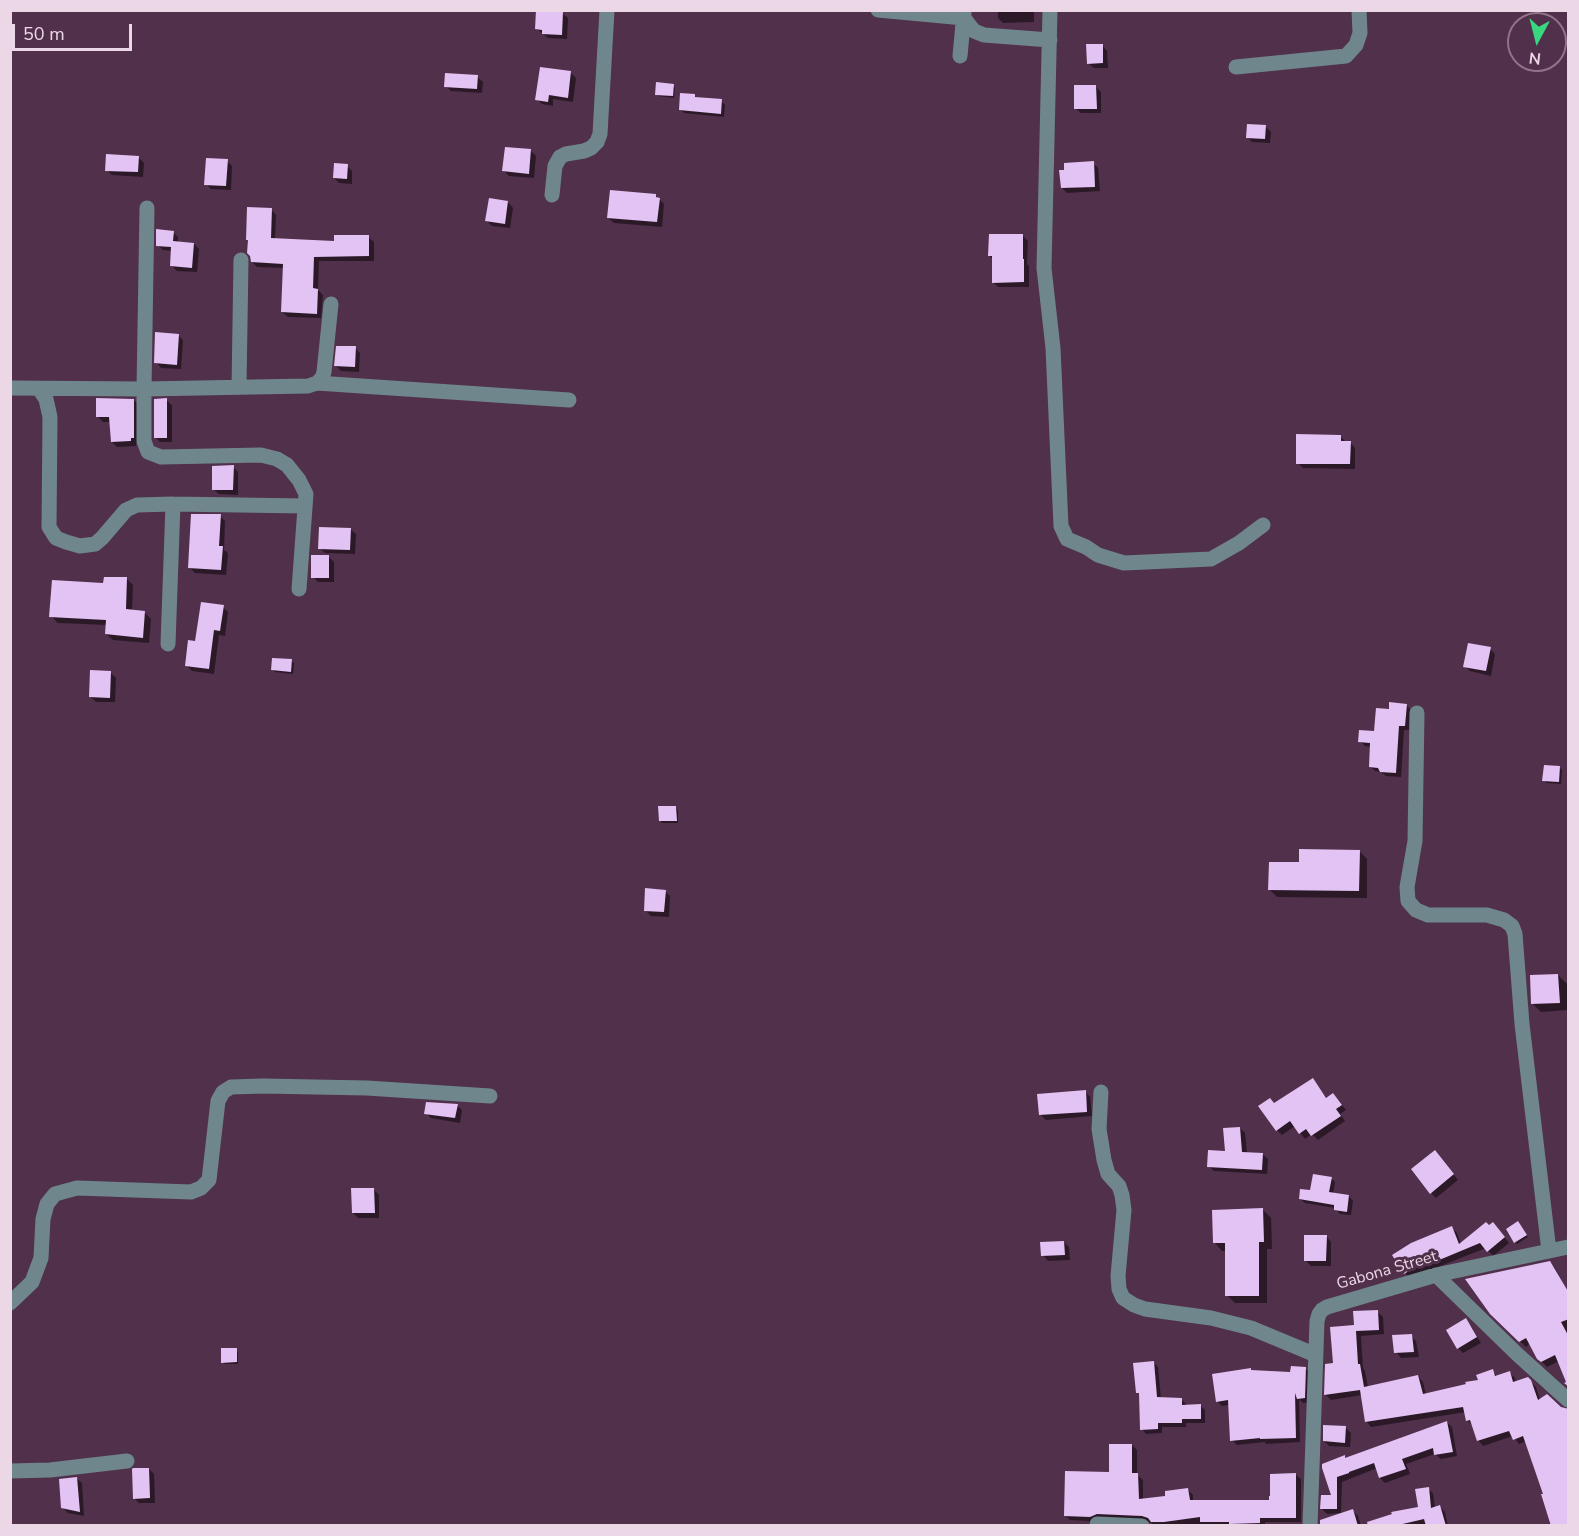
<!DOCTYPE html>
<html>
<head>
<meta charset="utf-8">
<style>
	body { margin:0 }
	#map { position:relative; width:1579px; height:1536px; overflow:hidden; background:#51304b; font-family:"Nunito Sans",sans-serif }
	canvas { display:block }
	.frame { position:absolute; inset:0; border:12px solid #ecd7e7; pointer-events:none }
	.north { position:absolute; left:1507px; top:12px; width:60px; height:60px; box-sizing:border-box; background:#51304b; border:2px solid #8f7389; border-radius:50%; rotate:187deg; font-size:16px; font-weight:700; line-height:24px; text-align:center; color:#ecd7e7 }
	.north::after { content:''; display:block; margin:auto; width:21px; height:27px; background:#37d880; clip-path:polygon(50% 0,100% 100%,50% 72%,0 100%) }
	.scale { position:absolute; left:12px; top:24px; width:120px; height:27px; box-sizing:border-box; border:3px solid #ecd7e7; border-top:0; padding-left:8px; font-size:18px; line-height:21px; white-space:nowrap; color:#ecd7e7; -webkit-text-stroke:4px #51304b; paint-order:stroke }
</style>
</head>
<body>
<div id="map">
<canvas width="1579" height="1536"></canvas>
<div class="frame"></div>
<div class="north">N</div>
<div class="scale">50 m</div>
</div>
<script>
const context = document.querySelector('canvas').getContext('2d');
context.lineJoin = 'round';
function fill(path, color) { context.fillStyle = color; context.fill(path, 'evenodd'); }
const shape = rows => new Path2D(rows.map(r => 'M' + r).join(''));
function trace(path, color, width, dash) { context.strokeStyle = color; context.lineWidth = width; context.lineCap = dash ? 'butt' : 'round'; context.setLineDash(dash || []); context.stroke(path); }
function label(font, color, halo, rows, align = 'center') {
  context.font = font + ' "Nunito Sans",sans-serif'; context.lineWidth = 6; context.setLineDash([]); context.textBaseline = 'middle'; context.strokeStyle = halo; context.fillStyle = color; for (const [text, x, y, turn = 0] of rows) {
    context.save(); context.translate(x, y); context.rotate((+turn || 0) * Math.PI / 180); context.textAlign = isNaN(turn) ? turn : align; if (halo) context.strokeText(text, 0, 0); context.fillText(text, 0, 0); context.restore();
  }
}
const shadow = shape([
	[998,10,1034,10,1034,22,1003,23,998,18],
	[562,13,568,18,567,39,548,38,536,28],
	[1102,45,1107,51,1108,68,1094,68,1088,63],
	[571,73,576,78,573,102,553,99,553,106,542,104,537,99],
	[477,77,483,82,482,93,451,91,446,86],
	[673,86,675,88,674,98,658,96,656,94],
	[1096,87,1101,92,1101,113,1081,113,1075,108],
	[694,95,698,99,721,101,725,105,724,117,684,113,680,109],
	[1266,127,1271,132,1270,143,1252,142,1247,137],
	[531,151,536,156,534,178,509,176,504,171],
	[139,158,144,163,143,177,112,175,107,170],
	[227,161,232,166,231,190,211,189,206,184],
	[1093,163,1098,168,1100,191,1067,193,1062,188],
	[347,166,352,171,352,184,339,183,334,178],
	[656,196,664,204,662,227,614,223,608,218],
	[508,202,513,208,510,228,492,226,487,221],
	[271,209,276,215,275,240,336,243,368,237,374,242,374,261,319,261,318,290,323,295,321,318,288,317,282,312,284,268,257,267,252,262],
	[173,232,178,237,178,243,194,244,199,249,197,272,177,271,172,266,173,251,163,250,158,245],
	[1023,236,1028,241,1027,264,1029,266,1029,287,998,287,993,282,993,259,990,256],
	[178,335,183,340,181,369,161,368,156,362],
	[355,348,360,353,359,372,341,371,336,366],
	[134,400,139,405,139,443,136,443,136,446,117,447,112,442,111,422,103,422,98,417],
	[166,400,172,405,172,442,160,442,155,437],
	[1340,436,1346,442,1350,442,1355,448,1355,469,1303,468,1298,463],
	[233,467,238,472,238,495,219,494,213,489],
	[220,516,225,521,224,550,228,553,226,575,195,573,190,568],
	[350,529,356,534,355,554,325,553,320,548],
	[329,557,334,562,334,582,318,582,313,577],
	[127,579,133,585,132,611,144,612,151,619,149,643,113,640,106,634,107,625,58,623,51,616,105,584],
	[223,607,228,612,225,636,219,635,214,674,192,671,187,666,196,643],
	[1490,649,1495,654,1491,676,1470,671,1465,666],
	[291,661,294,663,293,674,275,672,273,670],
	[110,672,116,678,115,702,96,702,91,697],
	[1406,705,1411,710,1409,730,1404,730,1401,777,1386,776,1381,772,1375,771,1370,766,1371,747,1365,746,1360,741,1375,733,1390,711],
	[1560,768,1562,770,1561,784,1546,783,1544,780],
	[676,807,678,810,678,823,662,823,660,820],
	[1359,851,1367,859,1367,898,1277,897,1269,889,1300,863],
	[665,891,670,896,669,917,651,916,646,911],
	[1558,975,1566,983,1568,983,1568,1010,1541,1012,1533,1004],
	[1313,1080,1327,1099,1333,1095,1338,1100,1346,1110,1340,1114,1345,1121,1318,1140,1312,1134,1305,1139,1295,1126,1282,1135,1277,1130,1275,1105],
	[1085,1091,1090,1097,1092,1116,1046,1120,1041,1115],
	[457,1105,462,1110,460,1123,431,1118,426,1113],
	[1240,1128,1245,1133,1247,1153,1262,1154,1268,1159,1267,1174,1214,1171,1209,1166,1226,1152],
	[1440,1157,1458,1180,1436,1198,1431,1193],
	[1331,1178,1335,1182,1333,1194,1349,1196,1353,1201,1351,1215,1340,1214,1335,1208,1305,1203,1300,1199],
	[374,1190,379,1195,379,1218,358,1218,353,1213],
	[1263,1210,1271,1218,1272,1249,1267,1249,1267,1303,1235,1303,1227,1295,1227,1251,1222,1251,1214,1242],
	[1520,1225,1528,1237,1517,1244,1515,1242],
	[1452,1228,1457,1233,1461,1245,1498,1229,1509,1243,1493,1256,1486,1248,1410,1278,1405,1273],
	[1326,1236,1331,1242,1331,1266,1311,1266,1306,1261],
	[1064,1242,1069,1247,1070,1260,1048,1261,1043,1255],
	[1550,1262,1555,1268,1568,1292,1568,1386,1559,1361,1547,1367,1538,1358,1530,1343,1526,1347,1491,1313],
	[1377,1311,1383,1317,1384,1334,1361,1336,1363,1368,1365,1371,1368,1387,1418,1376,1423,1382,1426,1395,1480,1381,1492,1371,1498,1377,1510,1373,1515,1378,1516,1382,1527,1379,1536,1387,1540,1400,1527,1441,1519,1444,1513,1436,1483,1446,1478,1440,1473,1426,1468,1421,1466,1412,1371,1427,1366,1421,1362,1395,1331,1400,1326,1395,1334,1364,1355,1326],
	[1466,1320,1471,1326,1481,1343,1463,1353,1458,1348],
	[1411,1336,1416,1341,1419,1357,1401,1358,1396,1352],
	[236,1350,238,1352,238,1364,225,1364,223,1362],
	[1154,1363,1158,1367,1161,1399,1181,1399,1186,1404,1186,1406,1200,1405,1205,1410,1205,1423,1186,1423,1186,1427,1162,1427,1162,1433,1146,1434,1142,1429,1141,1395,1138,1392],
	[1305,1368,1310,1373,1309,1402,1303,1403,1299,1399,1300,1442,1266,1444,1265,1442,1237,1445,1232,1440,1229,1405,1222,1406,1217,1401,1250,1369,1253,1372,1292,1373],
	[1447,1422,1452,1427,1457,1456,1441,1459,1435,1454,1406,1464,1410,1474,1385,1483,1380,1478,1377,1468,1342,1482,1341,1513,1327,1514,1322,1509,1334,1496,1323,1465,1344,1457,1346,1459],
	[1346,1428,1351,1433,1350,1447,1329,1446,1324,1441],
	[1132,1445,1137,1450,1137,1475,1143,1480,1143,1500,1167,1497,1188,1490,1193,1495,1193,1501,1270,1502,1296,1475,1301,1479,1301,1522,1265,1522,1265,1526,1157,1526,1148,1521,1103,1519,1093,1526,1089,1526,1089,1521,1070,1520,1065,1515,1111,1473],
	[149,1469,154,1474,155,1503,139,1503,134,1498],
	[76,1478,82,1483,84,1516,68,1513,63,1508],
	[1428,1489,1433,1493,1435,1508,1440,1507,1445,1512,1448,1526,1362,1526,1419,1508],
	[1353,1511,1358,1516,1361,1526,1334,1526]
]);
const building = shape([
	[536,10,563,12,562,35,542,34,542,30,535,29],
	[1086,44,1103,44,1103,63,1087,64],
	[540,67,571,71,568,98,549,95,548,102,535,100],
	[445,73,478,75,477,89,444,87],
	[656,82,674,84,673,96,655,95],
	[1074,85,1096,85,1097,109,1074,109],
	[680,93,695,94,695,97,722,99,721,114,679,110],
	[1247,124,1266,125,1265,139,1246,138],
	[505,147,531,149,529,174,502,171],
	[106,154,139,156,138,172,105,171],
	[206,158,228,159,226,186,204,185],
	[1094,161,1095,187,1061,188,1059,170,1064,170,1064,163],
	[334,163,348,164,347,179,333,178],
	[610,190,656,194,656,197,660,198,657,222,607,218],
	[489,198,508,201,505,224,485,221],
	[247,207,272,208,271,238,334,241,334,235,369,235,369,256,314,257,313,288,318,289,317,314,281,312,283,264,251,262,250,256,247,253,248,240,246,240],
	[156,229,174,231,173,241,194,243,192,268,170,266,171,247,156,246],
	[989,234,1023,234,1023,259,1024,259,1024,282,992,283,992,256,988,256],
	[155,332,179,334,177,365,154,363],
	[336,346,356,346,355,367,334,366],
	[96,398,134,399,134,438,131,438,131,441,111,442,109,417,96,417],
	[167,398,167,438,154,438,154,399],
	[1296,434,1341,435,1341,441,1351,441,1350,464,1296,464],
	[234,465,233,490,212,490,212,466],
	[191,514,221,514,219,546,223,546,221,570,188,568],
	[319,527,351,528,350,550,318,549],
	[311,555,329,555,329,578,311,578],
	[104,577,127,577,126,609,145,611,143,638,105,634,106,620,49,617,52,580,103,583],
	[201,602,224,605,220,631,214,630,209,669,185,666,188,640,195,641],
	[1468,643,1491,647,1486,671,1463,667],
	[272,658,292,659,291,672,271,670],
	[90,670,111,671,110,698,89,697],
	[1389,702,1407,704,1405,726,1399,726,1396,773,1380,772,1378,768,1369,767,1370,743,1358,742,1359,730,1374,731,1376,708,1389,709],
	[1544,765,1560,766,1559,782,1542,781],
	[658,806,676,806,677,821,659,821],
	[1299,849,1360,850,1359,891,1268,890,1269,862,1299,862],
	[645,888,666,890,664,912,644,911],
	[1558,974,1560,1003,1531,1004,1530,975],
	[1313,1078,1326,1098,1333,1093,1342,1105,1336,1109,1341,1116,1311,1136,1306,1129,1299,1134,1290,1121,1276,1131,1258,1106,1270,1098,1274,1103],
	[1086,1090,1087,1112,1039,1115,1037,1094],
	[426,1102,458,1104,455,1118,424,1114],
	[1240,1127,1242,1152,1263,1153,1262,1170,1207,1167,1208,1150,1225,1151,1223,1128],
	[1435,1150,1454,1174,1430,1194,1411,1169],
	[1313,1174,1332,1177,1329,1192,1349,1195,1347,1212,1334,1210,1334,1205,1299,1199,1300,1189,1310,1190],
	[351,1188,374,1188,375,1213,352,1213],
	[1263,1208,1264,1242,1259,1242,1259,1296,1225,1296,1225,1243,1213,1243,1212,1210],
	[1518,1221,1527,1235,1514,1243,1506,1229],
	[1486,1222,1489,1225,1493,1222,1505,1237,1487,1252,1480,1243,1420,1268,1415,1267,1404,1274,1392,1255,1411,1243,1452,1226,1459,1244],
	[1304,1235,1327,1235,1326,1261,1304,1261],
	[1064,1241,1065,1255,1041,1256,1040,1242],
	[1550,1261,1569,1293,1569,1319,1561,1322,1569,1337,1569,1387,1564,1383,1566,1382,1555,1355,1541,1362,1537,1359,1526,1338,1519,1342,1490,1314,1465,1279],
	[1378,1310,1379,1330,1356,1331,1358,1364,1360,1364,1364,1387,1418,1375,1423,1394,1466,1384,1465,1382,1478,1380,1476,1375,1493,1369,1495,1376,1510,1371,1513,1382,1528,1377,1531,1380,1538,1400,1547,1394,1561,1407,1569,1409,1569,1526,1551,1526,1541,1494,1543,1494,1523,1436,1513,1440,1509,1431,1477,1441,1470,1420,1466,1421,1463,1407,1365,1422,1360,1390,1324,1395,1325,1364,1333,1363,1330,1327,1354,1325,1353,1311],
	[1466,1318,1477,1337,1457,1349,1446,1330],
	[1412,1334,1414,1352,1394,1353,1392,1335],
	[221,1348,237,1348,237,1362,221,1363],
	[1154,1361,1157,1397,1182,1398,1182,1405,1201,1404,1201,1419,1182,1419,1182,1423,1158,1423,1158,1429,1140,1430,1139,1393,1136,1393,1133,1363],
	[1291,1366,1306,1367,1305,1398,1297,1399,1295,1393,1296,1438,1260,1439,1260,1438,1230,1441,1228,1400,1216,1402,1212,1374,1251,1368,1251,1370,1290,1372],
	[1447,1421,1453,1452,1434,1455,1433,1448,1402,1459,1406,1469,1379,1478,1374,1463,1349,1472,1349,1473,1337,1477,1337,1509,1320,1509,1321,1495,1331,1495,1322,1468,1322,1464,1345,1455,1345,1458],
	[1323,1425,1346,1426,1345,1443,1323,1441],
	[1109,1444,1132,1444,1132,1473,1138,1473,1139,1499,1165,1496,1165,1491,1188,1488,1190,1500,1269,1500,1269,1496,1270,1496,1270,1474,1296,1473,1296,1518,1260,1518,1260,1523,1229,1524,1229,1522,1200,1522,1200,1517,1164,1522,1151,1522,1148,1518,1142,1516,1097,1514,1090,1517,1064,1516,1065,1471,1109,1472],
	[133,1468,149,1468,150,1498,133,1499,132,1469],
	[77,1477,80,1512,61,1508,59,1479],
	[1429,1487,1431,1508,1440,1505,1446,1526,1426,1526,1424,1519,1394,1526,1368,1526,1367,1522,1392,1514,1391,1512,1418,1507,1415,1489],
	[1353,1509,1358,1526,1320,1526,1320,1520]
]);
const minor = shape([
	[878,10,964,18,974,31,984,35,1050,40],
	[1050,10,1044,268,1053,348,1061,526,1067,539,1086,547,1098,555,1124,563,1211,559,1239,543,1263,525],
	[960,56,964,13],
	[1236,67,1346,56,1356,45,1360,33,1359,10],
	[552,195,555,166,560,157,566,154,584,151,591,148,597,142,600,134,607,10],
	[147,208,144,389,144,441,148,452,161,457,261,455,277,459,287,465,299,480,306,494,299,589],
	[317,383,569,400],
	[239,387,241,260],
	[10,388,144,389,308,386,317,383,322,378,324,372,331,304],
	[39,389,46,399,50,417,49,527,56,538,66,542,80,546,95,544,102,538,126,510,137,505,173,504,305,506],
	[168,644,173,504],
	[1417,713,1415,841,1407,887,1408,901,1416,910,1428,915,1487,915,1504,920,1512,926,1515,934,1522,1024,1549,1251],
	[1101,1092,1099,1129,1104,1160,1108,1174,1119,1186,1122,1195,1124,1210,1118,1276,1119,1289,1123,1298,1134,1305,1145,1309,1211,1318,1251,1328,1316,1355],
	[1436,1275,1517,1354,1568,1400],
	[10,1303,32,1282,41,1258,43,1219,47,1204,55,1194,77,1188,191,1192,201,1188,209,1180,218,1101,223,1092,231,1087,263,1086,367,1088,490,1096],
	[10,1471,50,1470,127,1461],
	[1097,1524,1142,1526],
	[1310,1526,1317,1321,1319,1314,1322,1310,1327,1307,1436,1275,1568,1247]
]);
const streetNames = [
	["Gabona Street",1387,1271,-16]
];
fill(shadow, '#0007');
fill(building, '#e3c2f4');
trace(minor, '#6f878c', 15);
label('16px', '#ecd7e7', '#51304b', streetNames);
</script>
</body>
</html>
